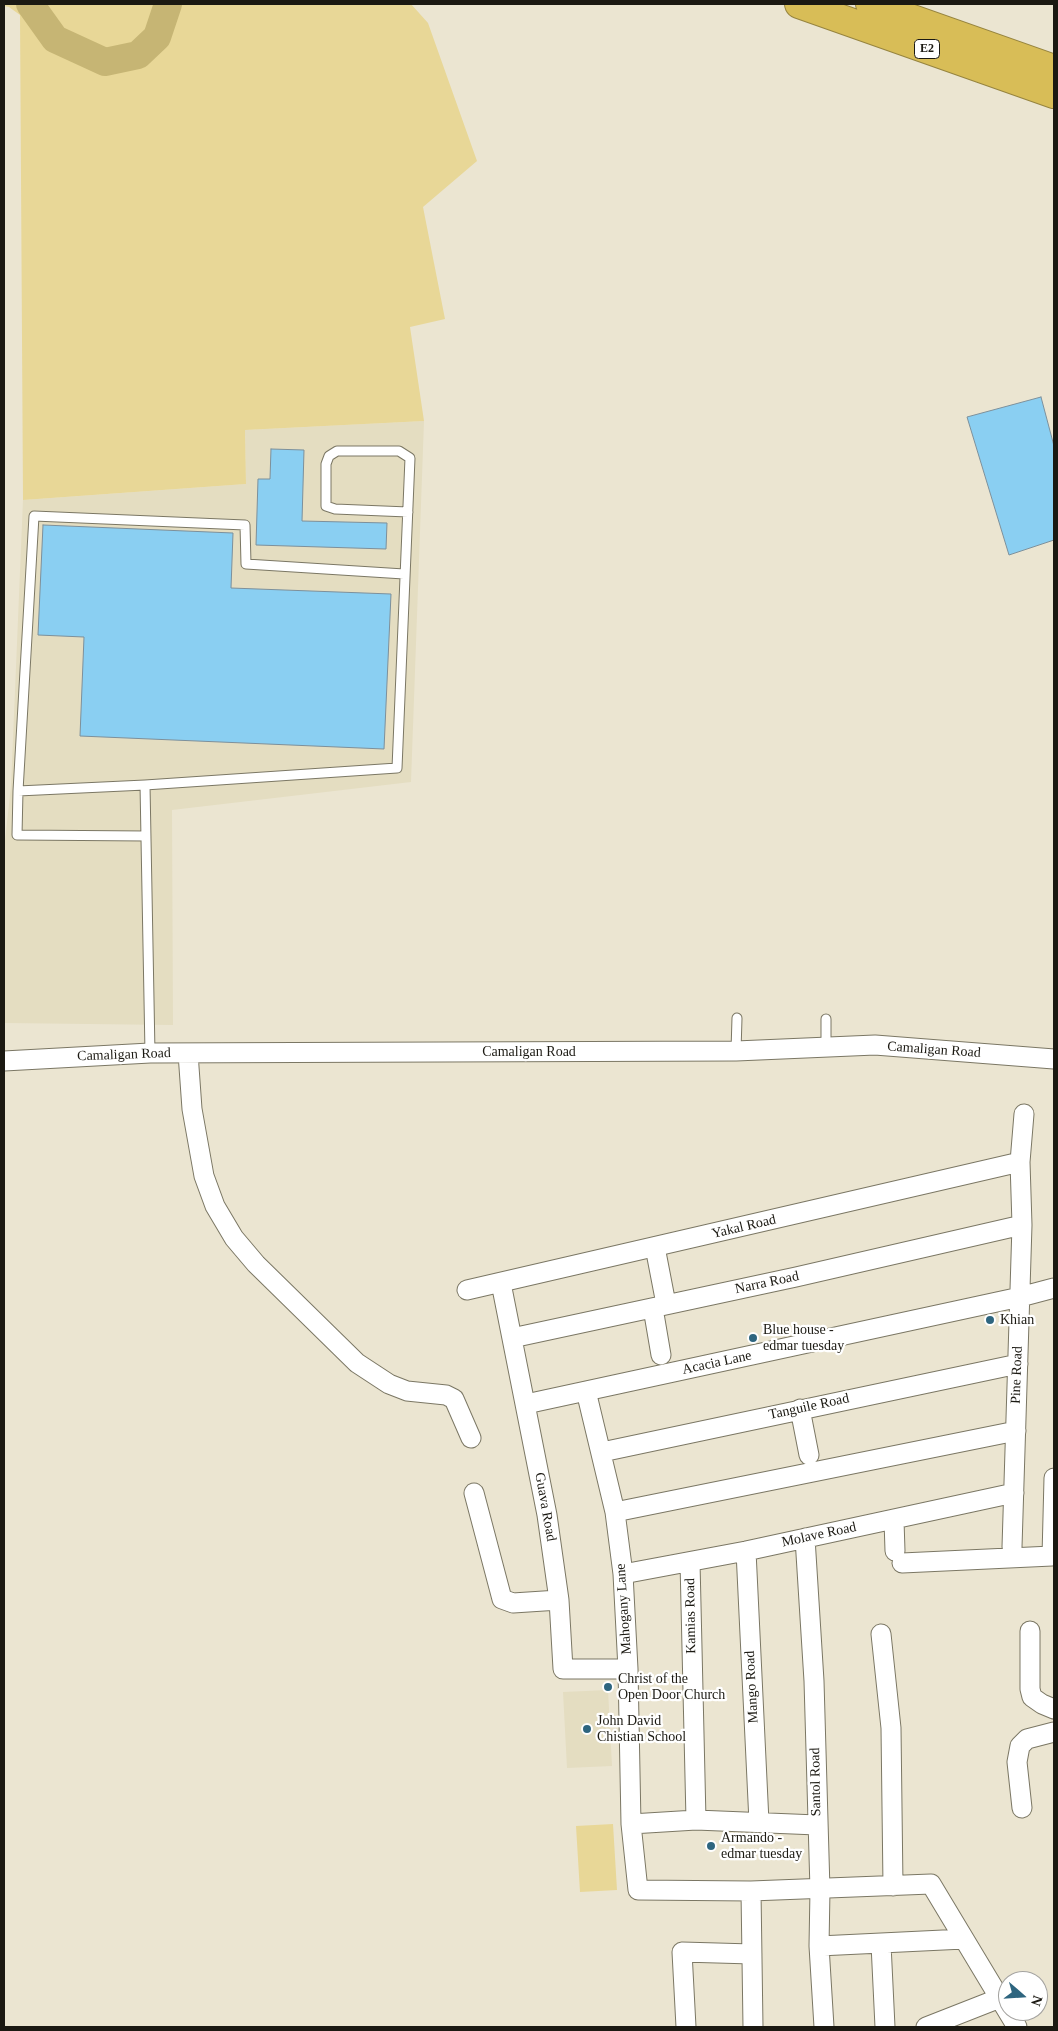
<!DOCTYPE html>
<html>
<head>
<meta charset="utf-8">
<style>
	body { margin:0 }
	#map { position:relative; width:1058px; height:2031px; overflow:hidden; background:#ebe5d1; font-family:"Times New Roman",serif }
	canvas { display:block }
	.frame { position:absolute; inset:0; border:5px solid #1b1912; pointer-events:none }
	.north { position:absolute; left:998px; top:1971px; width:50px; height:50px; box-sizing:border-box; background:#fff; border:1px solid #a4a3a0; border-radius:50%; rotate:109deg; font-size:14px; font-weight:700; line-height:20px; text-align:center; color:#1b1912 }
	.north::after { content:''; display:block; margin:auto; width:18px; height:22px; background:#2e657f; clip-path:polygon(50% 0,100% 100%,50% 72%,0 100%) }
</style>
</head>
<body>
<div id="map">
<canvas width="1058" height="2031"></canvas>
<div class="frame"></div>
<div class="north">N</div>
</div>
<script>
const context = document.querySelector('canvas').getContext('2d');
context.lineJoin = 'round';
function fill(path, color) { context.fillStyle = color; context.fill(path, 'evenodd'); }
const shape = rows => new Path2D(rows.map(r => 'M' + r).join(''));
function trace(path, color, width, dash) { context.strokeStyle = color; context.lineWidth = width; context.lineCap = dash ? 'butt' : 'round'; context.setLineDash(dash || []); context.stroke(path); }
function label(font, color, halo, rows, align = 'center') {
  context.font = font + ' "Times New Roman",serif'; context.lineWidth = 4.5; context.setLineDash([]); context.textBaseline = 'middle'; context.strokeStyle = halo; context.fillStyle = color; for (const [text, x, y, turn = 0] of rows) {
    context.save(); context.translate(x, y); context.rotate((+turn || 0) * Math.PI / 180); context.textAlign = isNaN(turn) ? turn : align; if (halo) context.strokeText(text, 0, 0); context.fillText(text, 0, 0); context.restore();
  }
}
const built = shape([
	[424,421,411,782,172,810,173,1025,4,1023,4,849,11,786,23,500,246,484,245,430],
	[608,1690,612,1766,567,1768,563,1692]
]);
const green = shape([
	[4,4,411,4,428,23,477,161,423,207,445,319,410,327,424,421,245,430,246,484,23,500,20,15,9,7,4,6],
	[613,1824,617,1890,580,1892,576,1826]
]);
const river = shape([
	[30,4,55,39,105,62,138,55,157,37,168,4]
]);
const building = shape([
	[1041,397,1054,446,1054,540,1009,555,967,417,1041,397],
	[271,449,304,450,302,521,387,523,386,549,256,545,258,479,270,479,271,449],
	[43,525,233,533,231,588,391,594,384,749,80,736,84,637,38,635,43,525]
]);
const service = shape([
	[145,785,150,1053],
	[18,791,145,785,397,768,410,458,399,451,337,451,329,456,326,464,326,506,335,509,408,512],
	[146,836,17,835,18,791,34,516,245,525,246,564,404,574],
	[826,1019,826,1047],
	[736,1051,737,1018]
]);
const minor = shape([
	[188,1053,192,1109,204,1176,215,1206,234,1238,256,1264,357,1363,389,1384,407,1391,446,1395,454,1399,471,1438],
	[4,1061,150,1053,736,1051,875,1045,1054,1059],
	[655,1247,666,1304],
	[501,1283,547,1515,559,1600,563,1669,628,1669],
	[467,1290,1020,1162],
	[653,1308,661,1355],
	[512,1338,796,1277,1022,1225],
	[586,1391,615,1512,623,1574,628,1669,631,1824,638,1890,751,1891,931,1884,1017,2027],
	[526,1404,1020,1297,1054,1288],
	[800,1409,809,1455],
	[602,1452,1018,1364],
	[474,1493,502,1599,513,1603,559,1600],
	[615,1512,1016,1431],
	[894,1520,895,1551],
	[805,1538,814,1681,820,1890,819,1946,824,2027],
	[1012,1547,1022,1225,1020,1162,1024,1114],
	[746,1551,759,1822],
	[690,1562,696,1820],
	[902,1563,1052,1556,1054,1478],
	[623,1574,746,1551,1014,1493],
	[1030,1631,1030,1689,1032,1697,1042,1704,1054,1709],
	[881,1634,891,1728,893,1886],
	[1022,1808,1017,1762,1020,1746,1027,1739,1054,1732],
	[631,1824,696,1820,817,1825],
	[751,1891,753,2027],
	[881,1944,885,2027],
	[819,1946,964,1939],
	[686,2027,682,1952,752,1954],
	[926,2027,1000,1998]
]);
const motorway = shape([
	[799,4,1054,94],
	[870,4,1054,69]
]);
const markers = [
	[990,1320,5,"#2e657f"],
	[753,1338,5,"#2e657f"],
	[608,1687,5,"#2e657f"],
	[587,1729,5,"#2e657f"],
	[711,1846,5,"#2e657f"]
];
const shields = [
	[927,49,25]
];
const shieldNames = [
	["E2",927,49]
];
const streetNames = [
	["Camaligan Road",934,1050,4],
	["Camaligan Road",529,1052],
	["Camaligan Road",124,1055,-2],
	["Yakal Road",744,1227,-13],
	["Narra Road",767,1283,-12],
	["Acacia Lane",717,1363,-12],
	["Pine Road",1017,1375,-88],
	["Tanguile Road",809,1407,-12],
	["Guava Road",545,1507,80],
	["Molave Road",819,1535,-12],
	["Mahogany Lane",624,1609,-94],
	["Kamias Road",691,1616,-91],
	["Mango Road",752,1687,-93],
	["Santol Road",816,1782,-91]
];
const poiNames = [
	["Khian",1000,1320],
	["Blue house -",763,1330],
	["edmar tuesday",763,1346],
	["Christ of the",618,1679],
	["Open Door Church",618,1695],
	["John David",597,1721],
	["Chistian School",597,1737],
	["Armando -",721,1838],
	["edmar tuesday",721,1854]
];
fill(built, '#e4ddc1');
fill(green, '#e8d797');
trace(river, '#c6b574', 28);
fill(building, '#8acff2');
trace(building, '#7d909b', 1);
trace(service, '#7b7764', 11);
trace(minor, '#7b7764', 21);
trace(motorway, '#96843f', 30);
trace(service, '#fff', 9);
trace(minor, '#fff', 19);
trace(motorway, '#d8bd57', 28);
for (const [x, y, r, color] of markers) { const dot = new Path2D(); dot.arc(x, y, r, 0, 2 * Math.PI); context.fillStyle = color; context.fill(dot); trace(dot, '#fff', 2); }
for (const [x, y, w] of shields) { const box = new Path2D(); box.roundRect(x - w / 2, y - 9.5, w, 19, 4); context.fillStyle = '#fff'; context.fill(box); trace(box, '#1b1912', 1); }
label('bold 12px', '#1b1912', null, shieldNames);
label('14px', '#1b1912', '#fff', streetNames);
label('14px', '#1b1912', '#fff', poiNames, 'left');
</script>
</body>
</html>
